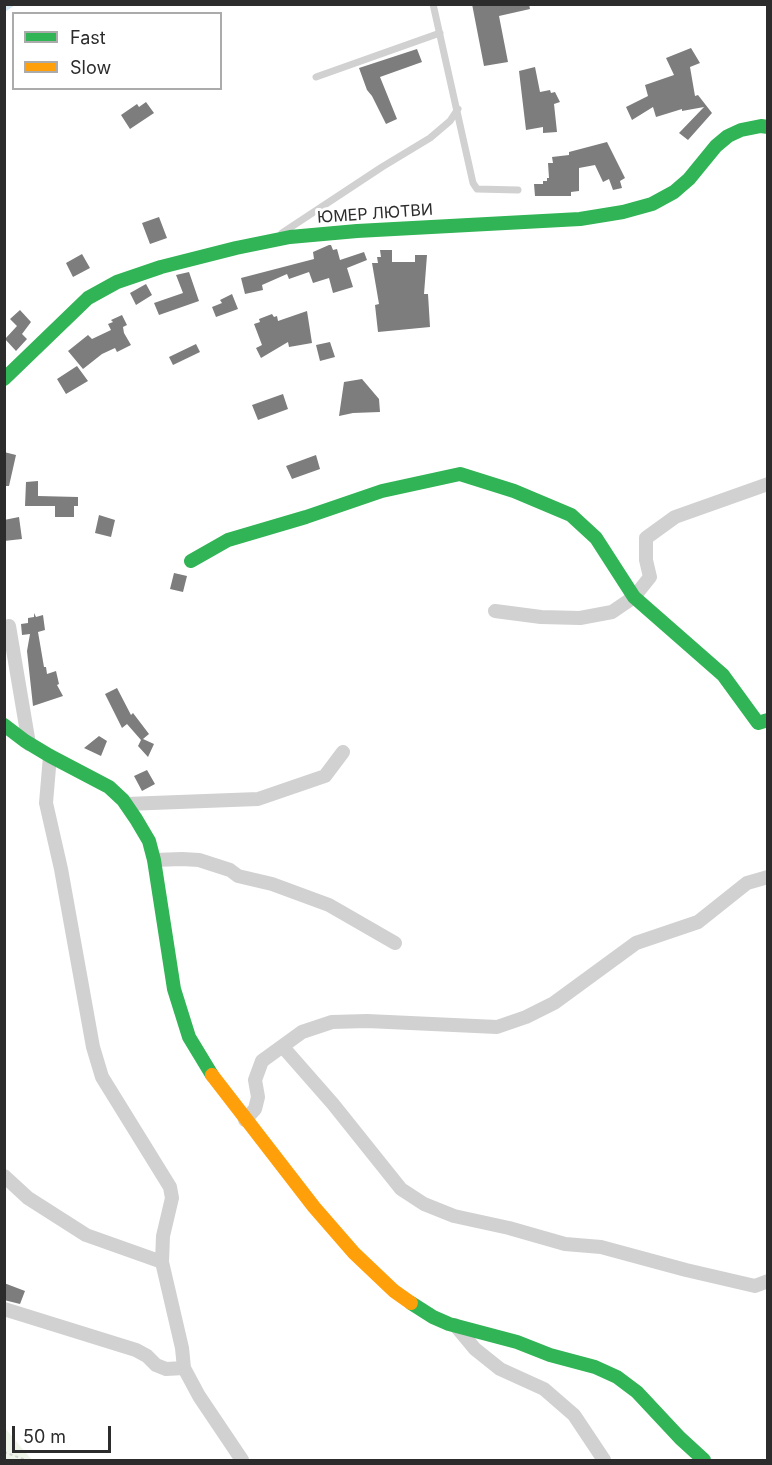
<!DOCTYPE html>
<html>
<head>
<meta charset="utf-8">
<style>
	body { margin:0 }
	#map { position:relative; width:772px; height:1465px; overflow:hidden; background:#fff; font-family:Inter,sans-serif }
	canvas { display:block }
	.frame { position:absolute; inset:0; border:6px solid #2c2c2c; pointer-events:none }
	.legend { position:absolute; left:12px; top:12px; width:210px; height:78px; box-sizing:border-box; background:#fff; border:2px solid #ababab; margin:0; padding:8px 10px; list-style:none; font-size:18px; color:#2c2c2c }
	.legend li { display:flex; align-items:center; gap:12px; height:30px }
	.legend b { width:30px; border:2px solid #ababab }
	.scale { position:absolute; left:12px; top:1426px; width:99px; height:27px; box-sizing:border-box; border:3px solid #2c2c2c; border-top:0; padding-left:8px; font-size:18px; line-height:21px; white-space:nowrap; color:#2c2c2c; -webkit-text-stroke:4px #fff; paint-order:stroke }
</style>
</head>
<body>
<div id="map">
<canvas width="772" height="1465"></canvas>
<div class="frame"></div>
<ul class="legend">
<li><b style="height:8px;background:#30b455"></b>Fast</li>
<li><b style="height:8px;background:#ff9f0a"></b>Slow</li>
</ul>
<div class="scale">50 m</div>
</div>
<script>
const context = document.querySelector('canvas').getContext('2d');
context.lineJoin = 'round';
function fill(path, color) { context.fillStyle = color; context.fill(path, 'evenodd'); }
const shape = rows => new Path2D(rows.map(r => 'M' + r).join(''));
function trace(path, color, width, dash) { context.strokeStyle = color; context.lineWidth = width; context.lineCap = dash ? 'butt' : 'round'; context.setLineDash(dash || []); context.stroke(path); }
function label(font, color, halo, rows, align = 'center') {
  context.font = font + ' Inter,sans-serif'; context.lineWidth = 6; context.setLineDash([]); context.textBaseline = 'middle'; context.strokeStyle = halo; context.fillStyle = color; for (const [text, x, y, turn = 0] of rows) {
    context.save(); context.translate(x, y); context.rotate((+turn || 0) * Math.PI / 180); context.textAlign = isNaN(turn) ? turn : align; if (halo) context.strokeText(text, 0, 0); context.fillText(text, 0, 0); context.restore();
  }
}
const green = shape([
	[5,1428,32,1460,5,1460]
]);
const stream = shape([
	[4,10,13,4]
]);
const building = shape([
	[472,4,529,4,530,9,499,16,508,62,484,66],
	[691,48,700,63,690,67,695,96,698,95,712,113,688,140,679,133,704,107,682,111,682,109,656,117,653,107,632,120,626,107,648,96,645,85,674,75,666,58],
	[417,49,422,62,380,77,397,119,386,124,372,96,367,90,359,68],
	[535,67,540,92,550,90,551,93,555,92,560,102,554,104,557,132,543,133,543,127,526,130,519,71],
	[146,102,154,113,130,129,121,115,137,104,139,107],
	[607,142,625,178,620,181,622,188,613,190,609,179,603,182,595,165,579,168,579,191,571,192,571,196,535,196,534,184,543,184,543,181,547,181,547,178,549,178,548,163,553,163,552,157,569,155,569,152],
	[159,217,167,238,150,244,142,223],
	[329,245,331,245,333,250,337,249,340,260,364,252,367,260,347,268,353,287,333,293,329,278,313,283,309,272,289,279,287,274,262,285,263,290,245,294,241,278,314,259,313,252],
	[380,250,392,250,392,262,415,262,415,255,427,255,424,294,428,294,430,327,378,332,375,305,379,304,372,263,378,263,377,257,381,257],
	[82,254,90,268,73,277,66,263],
	[189,272,199,301,159,315,154,303,183,293,176,275],
	[146,284,152,295,136,305,130,293],
	[232,294,238,309,216,317,212,307,222,303,220,300],
	[20,310,31,322,22,334,27,339,16,351,5,339,17,326,10,319],
	[307,311,312,343,289,347,288,342,261,358,256,348,262,345,254,324,260,322,259,319,272,314,274,317,277,316,278,321],
	[122,315,127,325,123,327,124,333,131,345,117,352,115,348,102,354,83,369,68,351,88,335,92,339,111,330,108,324,113,322,111,320],
	[330,342,335,357,320,361,316,345],
	[196,344,200,352,173,365,169,357],
	[77,366,88,381,66,394,57,379],
	[362,379,379,399,380,412,353,413,339,416,344,382],
	[283,394,288,409,258,420,252,405],
	[4,452,16,455,9,486,4,486],
	[316,455,320,469,292,479,286,466],
	[38,481,38,496,78,497,78,506,74,506,74,517,55,517,55,506,25,506,26,482],
	[99,515,115,520,111,537,95,533],
	[19,517,22,539,4,541,4,520],
	[174,573,187,576,183,592,170,589],
	[34,613,36,617,43,615,45,630,38,632,44,667,46,667,47,674,56,671,59,684,57,685,63,696,33,706,27,651,30,634,22,635,21,624,28,623,28,618,34,617],
	[117,688,131,715,133,713,149,734,143,739,154,744,148,757,138,746,141,740,127,724,122,728,105,694],
	[99,736,107,741,101,756,84,748],
	[147,770,155,784,142,791,134,776],
	[4,1283,25,1291,20,1304,4,1300]
]);
const path = shape([
	[4,1452,26,1460]
]);
const lane = shape([
	[433,4,473,183,477,189,518,190],
	[316,77,440,33],
	[282,233,382,167,430,138,450,121,458,109]
]);
const street = shape([
	[495,611,541,617,580,618,612,612,634,597,650,577,646,560,646,538,675,517,768,484],
	[9,626,29,744],
	[50,756,46,803,61,869,93,1047,102,1077,170,1187,172,1198,163,1236,162,1262,182,1348,184,1368,199,1396,242,1460],
	[126,804,258,799,325,776,343,752],
	[154,860,182,859,199,860,230,870,238,876,272,884,329,905,395,943],
	[283,1047,333,1104,401,1189,424,1204,454,1216,509,1228,565,1244,601,1247,686,1270,755,1286,768,1281],
	[245,1120,255,1109,258,1097,255,1080,262,1061,302,1032,332,1022,367,1021,497,1027,526,1017,554,1003,636,943,698,922,747,883,768,877],
	[4,1176,28,1198,86,1235,162,1262],
	[4,1309,136,1350,147,1356,156,1365,166,1369,184,1368],
	[455,1325,475,1349,500,1369,544,1389,574,1415,604,1460]
]);
const fast = shape([
	[4,379,88,298,117,282,161,267,236,248,290,237,357,231,580,219,623,212,652,204,674,192,689,179,716,146,728,136,741,130,761,126,768,127],
	[191,561,228,540,306,517,382,491,460,474,514,491,571,515,596,538,634,597,723,675,758,723,768,720],
	[4,725,25,741,50,756,109,787,123,800,136,819,149,841,154,860,174,989,189,1037,212,1075],
	[411,1303,433,1317,449,1324,517,1342,550,1355,595,1367,617,1377,637,1392,680,1438,704,1460]
]);
const slow = shape([
	[212,1075,314,1207,354,1253,394,1291,411,1303]
]);
const streetNames = [
	["ЮМЕР ЛЮТВИ",375,214,-4]
];
fill(green, '#f0f5ea');
trace(stream, '#d4eaf3', 4);
fill(building, '#7d7d7d');
trace(path, '#d1d1d1', 2, [3, 3]);
trace(lane, '#d1d1d1', 7);
trace(street, '#d1d1d1', 14);
trace(fast, '#30b455', 14);
trace(slow, '#ff9f0a', 14);
label('16px', '#2c2c2c', '#fff', streetNames);
</script>
</body>
</html>
